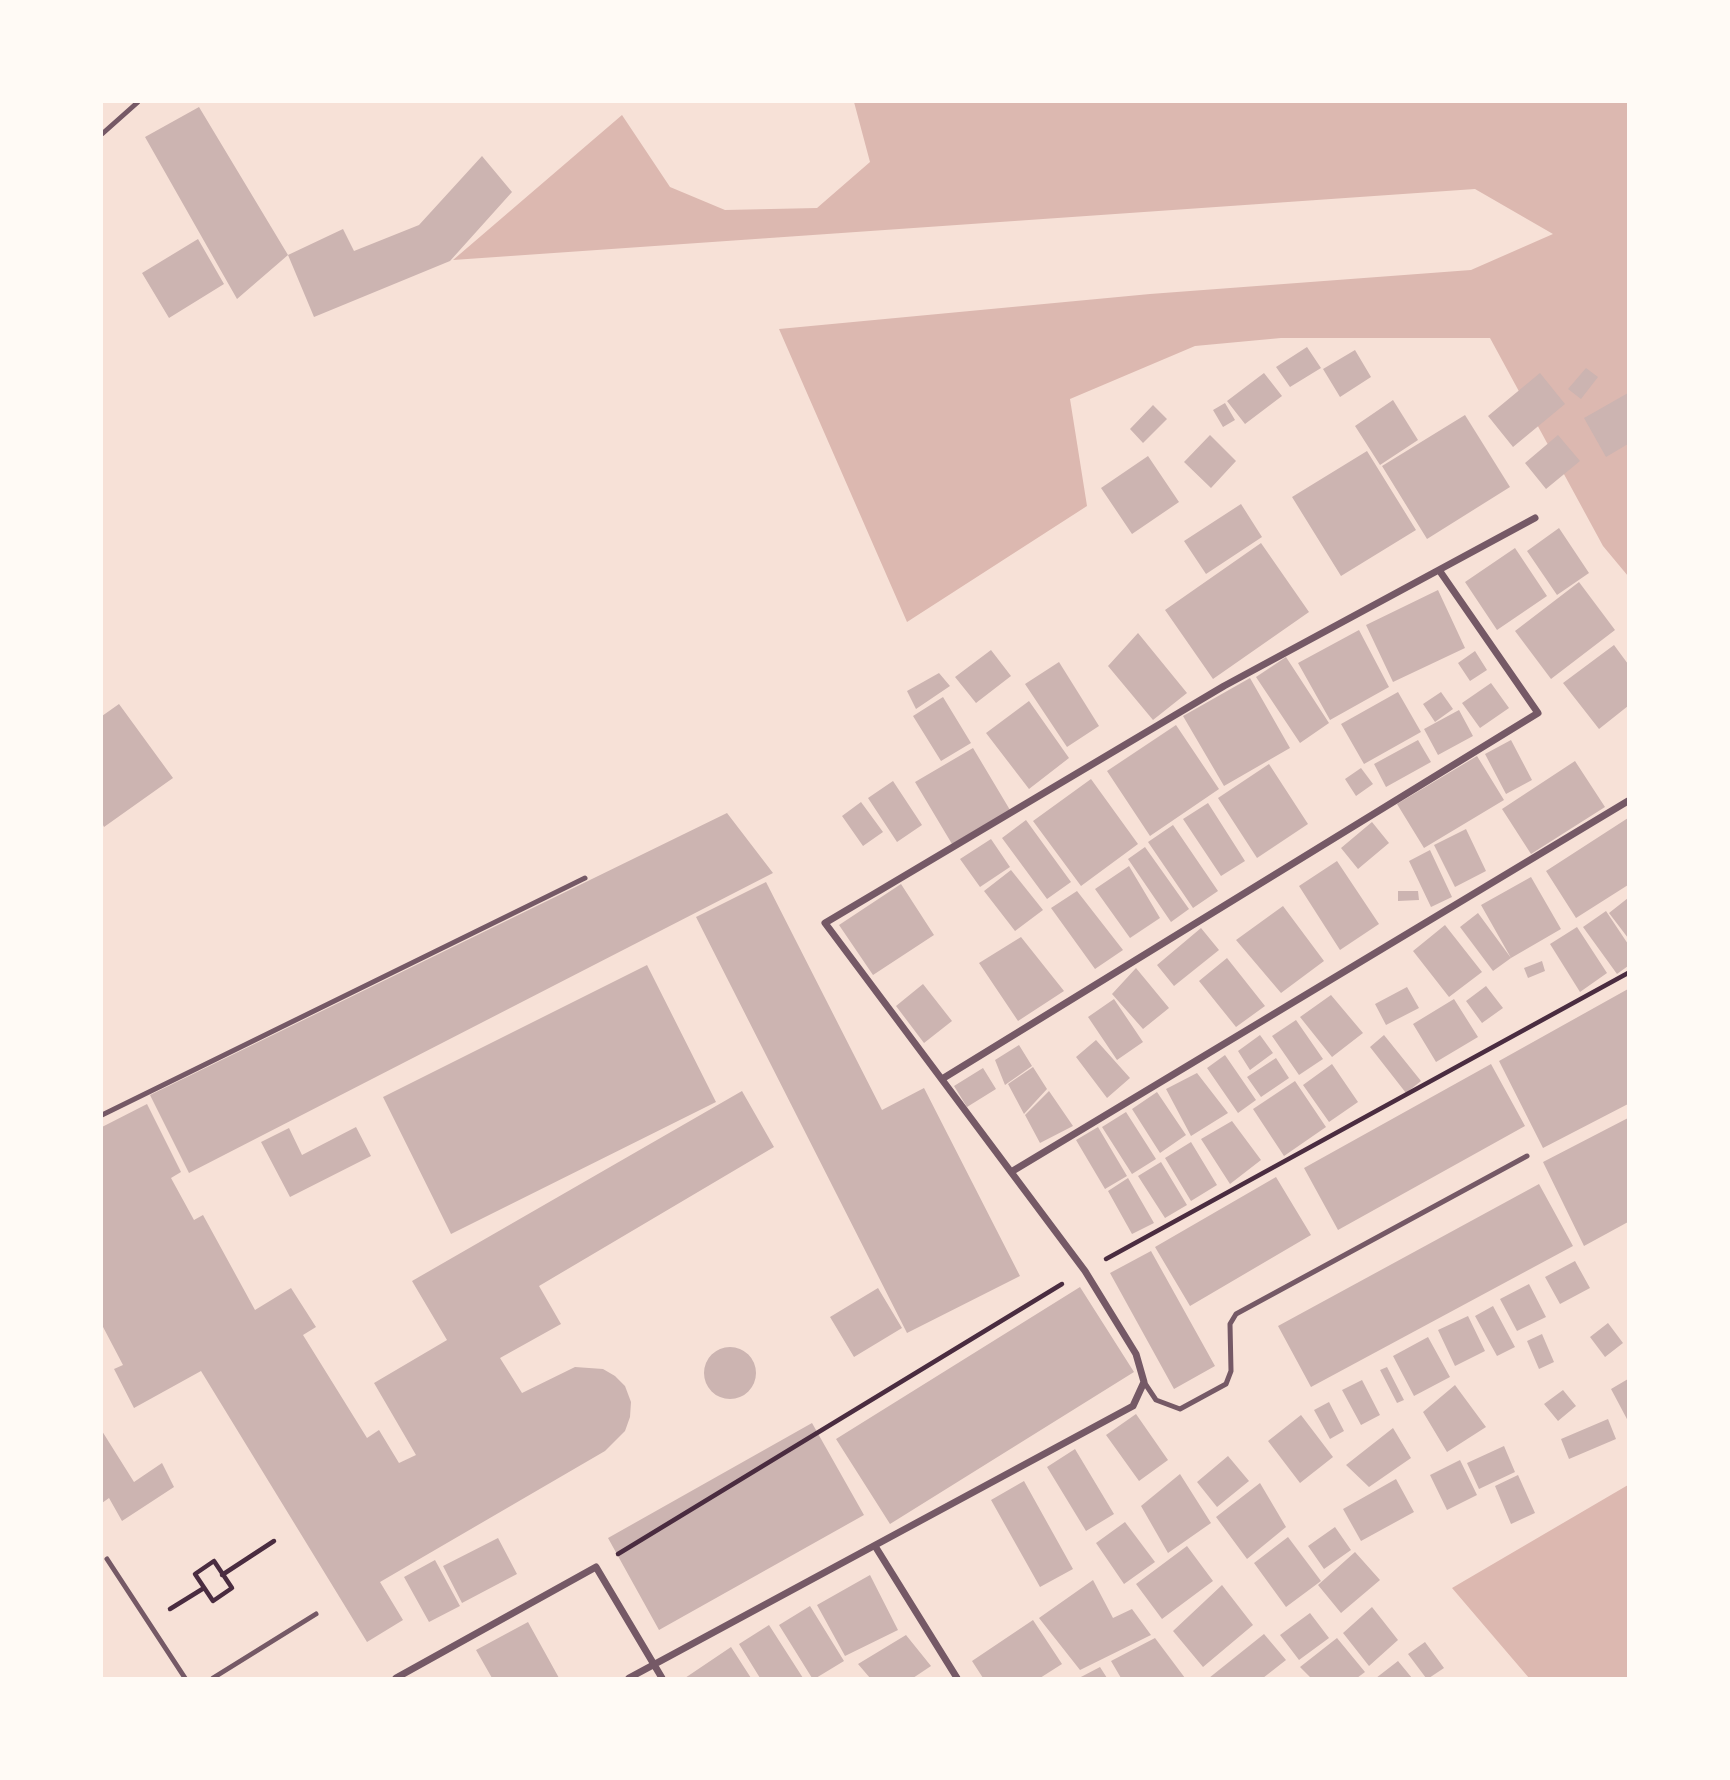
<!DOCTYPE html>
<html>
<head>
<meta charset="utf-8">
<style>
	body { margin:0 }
	#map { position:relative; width:1730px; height:1780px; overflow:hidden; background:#f7e1d7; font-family:"Roboto Condensed",sans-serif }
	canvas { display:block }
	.frame { position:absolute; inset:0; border:103px solid #fffaf5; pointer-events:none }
</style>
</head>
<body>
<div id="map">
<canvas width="1730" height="1780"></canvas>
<div class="frame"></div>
</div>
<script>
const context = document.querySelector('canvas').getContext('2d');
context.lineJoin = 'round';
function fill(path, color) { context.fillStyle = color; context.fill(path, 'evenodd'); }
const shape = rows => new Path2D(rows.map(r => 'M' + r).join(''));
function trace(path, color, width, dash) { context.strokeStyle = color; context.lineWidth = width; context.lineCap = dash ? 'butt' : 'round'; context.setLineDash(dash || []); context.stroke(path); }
const water = shape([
	[854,102,1628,102,1628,576,1603,546,1490,338,1281,338,1195,346,1070,399,1087,506,907,622,779,329,1150,294,1471,270,1553,234,1475,189,453,260,622,115,670,187,725,210,817,208,870,162],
	[1628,1485,1628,1678,1529,1678,1452,1588]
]);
const building = shape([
	[199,107,288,255,343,229,354,251,419,225,482,156,512,192,450,261,314,317,288,255,237,299,145,137],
	[198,239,224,284,169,318,142,273],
	[1307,347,1321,368,1290,387,1276,367],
	[1355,350,1371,377,1340,397,1323,369],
	[1586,368,1598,377,1581,399,1568,389],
	[1264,373,1282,396,1245,424,1227,401],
	[1540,373,1565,404,1513,447,1488,416],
	[1628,393,1628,444,1606,457,1584,418],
	[1393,400,1418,440,1380,465,1355,426],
	[1225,403,1235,420,1223,427,1213,410],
	[1153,405,1167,419,1143,443,1130,429],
	[1465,415,1510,487,1427,539,1382,466],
	[1210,435,1236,461,1211,488,1184,462],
	[1558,435,1580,461,1546,489,1525,463],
	[1367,451,1416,530,1341,576,1292,497],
	[1148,456,1179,502,1132,534,1101,488],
	[1241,504,1262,537,1206,574,1184,541],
	[1559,528,1589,573,1557,595,1527,551],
	[1261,543,1309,612,1213,679,1165,610],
	[1515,548,1547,596,1497,630,1465,582],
	[1579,582,1615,630,1551,679,1515,631],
	[1438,590,1465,648,1393,682,1366,625],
	[1359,630,1389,687,1330,720,1298,663],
	[1138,633,1187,693,1153,720,1108,666],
	[1614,645,1628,664,1628,706,1599,729,1563,683],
	[991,650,1011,676,976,703,955,677],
	[1475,651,1487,670,1470,681,1458,663],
	[1286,657,1329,723,1300,743,1256,677],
	[1059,662,1099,726,1067,747,1025,684],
	[939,673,950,686,916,709,907,691],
	[1250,678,1290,748,1224,786,1183,716],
	[1491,683,1509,708,1480,728,1462,703],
	[1398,692,1421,732,1364,764,1341,724],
	[1441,692,1453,709,1435,722,1423,704],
	[943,697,971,743,941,761,913,716],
	[1029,701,1069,758,1029,789,986,733],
	[119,704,173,778,104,827,102,823,102,716],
	[1459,710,1473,736,1438,755,1424,729],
	[1176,725,1219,789,1150,836,1107,771],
	[1418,740,1431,762,1386,787,1374,764],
	[1511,740,1532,780,1506,794,1485,754],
	[973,748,1010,810,952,844,915,782],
	[1477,756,1504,800,1424,848,1397,804],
	[1575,761,1605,807,1531,854,1502,809],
	[1269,764,1308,824,1257,858,1218,798],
	[1361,768,1373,784,1356,796,1345,779],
	[1091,779,1138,844,1081,886,1033,821],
	[893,781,922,825,897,842,868,798],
	[861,802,883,832,863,846,842,816],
	[1208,803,1245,861,1221,876,1183,819],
	[727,813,773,873,189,1173,150,1095],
	[1628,818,1628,885,1576,918,1546,871],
	[1026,820,1071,882,1047,899,1002,838],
	[1372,822,1389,843,1358,869,1341,848],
	[1173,825,1218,891,1193,908,1148,842],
	[1466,829,1486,871,1455,887,1434,845],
	[991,839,1010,867,980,887,960,859],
	[1145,847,1189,909,1171,922,1128,859],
	[1430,850,1452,897,1431,907,1409,861],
	[1337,861,1379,924,1340,950,1299,886],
	[1129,866,1160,918,1130,938,1095,889],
	[1011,870,1043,910,1015,931,984,891],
	[1531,877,1561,929,1511,958,1481,905],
	[766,882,882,1110,924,1088,1020,1276,907,1333,696,917],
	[901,884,934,935,873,975,839,925],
	[1077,891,1123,950,1095,969,1051,908],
	[1398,891,1418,891,1419,900,1398,901],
	[1628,898,1628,938,1609,913],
	[1283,906,1324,961,1281,993,1236,940],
	[1606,911,1628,944,1628,966,1617,974,1583,927],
	[1478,913,1511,958,1493,971,1460,927],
	[1445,925,1482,972,1449,997,1413,951],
	[1577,927,1607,973,1580,992,1550,944],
	[1201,928,1219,950,1174,986,1157,965],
	[1021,937,1064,991,1018,1021,979,963],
	[1227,958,1265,1006,1236,1027,1199,981],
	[1542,961,1545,971,1528,978,1524,968],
	[647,965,716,1102,451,1234,383,1097],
	[1136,968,1169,1008,1143,1029,1112,994],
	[923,984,952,1021,924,1043,896,1006],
	[1486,986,1503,1008,1482,1023,1466,1001],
	[1407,987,1419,1008,1386,1025,1375,1004],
	[1628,989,1628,1104,1543,1148,1499,1061],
	[1331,995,1363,1033,1332,1057,1300,1017],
	[1114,999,1143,1042,1117,1060,1088,1017],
	[1454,999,1478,1037,1436,1062,1413,1024],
	[1296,1020,1323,1059,1299,1075,1272,1036],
	[1260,1035,1273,1053,1250,1070,1238,1051],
	[1384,1035,1421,1081,1406,1093,1370,1047],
	[1096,1040,1130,1078,1107,1098,1076,1057],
	[1019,1045,1032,1066,1005,1085,995,1060],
	[1225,1055,1256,1100,1238,1113,1207,1068],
	[1276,1058,1289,1078,1261,1097,1247,1077],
	[1332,1064,1358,1102,1329,1122,1303,1085],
	[1491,1064,1525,1126,1338,1230,1304,1168],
	[1033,1067,1047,1089,1024,1114,1008,1084],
	[983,1068,996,1089,967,1107,954,1086],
	[1197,1073,1228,1113,1191,1136,1166,1089],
	[1295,1081,1326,1127,1284,1156,1253,1109],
	[742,1091,774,1147,539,1286,561,1324,500,1358,522,1393,575,1367,603,1369,615,1376,625,1386,631,1402,630,1417,625,1431,605,1451,380,1582,403,1620,367,1642,201,1371,134,1408,114,1369,123,1365,102,1325,102,1127,147,1104,181,1172,171,1178,194,1220,203,1215,255,1310,291,1288,316,1327,303,1335,367,1438,379,1430,399,1463,416,1455,374,1383,447,1340,412,1281],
	[1049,1091,1073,1126,1040,1143,1025,1115],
	[1157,1092,1186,1135,1160,1153,1132,1109],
	[1126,1112,1156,1159,1132,1174,1102,1127],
	[1628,1118,1628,1222,1584,1246,1543,1162],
	[1232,1121,1261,1160,1230,1184,1201,1139],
	[356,1127,371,1156,290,1197,261,1142,289,1128,302,1155],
	[1098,1127,1127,1176,1105,1189,1076,1140],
	[1191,1142,1217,1185,1191,1201,1165,1158],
	[1161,1162,1187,1205,1165,1218,1138,1176],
	[1276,1177,1311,1235,1190,1306,1155,1247],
	[1128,1178,1154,1223,1132,1234,1108,1191],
	[1539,1184,1573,1246,1311,1387,1278,1326],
	[1151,1251,1215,1366,1174,1389,1110,1273],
	[1575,1261,1590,1288,1560,1304,1545,1277],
	[1529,1284,1546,1317,1517,1331,1500,1299],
	[1080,1287,1134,1372,890,1524,836,1439],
	[878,1288,902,1328,854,1357,830,1317],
	[1493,1306,1515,1347,1497,1356,1475,1316],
	[1468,1316,1485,1351,1455,1366,1438,1330],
	[1608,1323,1623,1343,1605,1357,1590,1337],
	[1542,1334,1554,1362,1539,1369,1527,1341],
	[1428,1337,1450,1377,1414,1396,1393,1356],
	'704 1373a26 26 0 1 1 52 0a26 26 0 1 1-52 0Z',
	[1387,1367,1404,1400,1397,1403,1380,1370],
	[1628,1379,1628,1421,1611,1389],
	[1362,1380,1380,1415,1361,1425,1342,1390],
	[1455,1385,1486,1427,1447,1452,1423,1412],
	[1563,1390,1576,1406,1558,1421,1544,1404],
	[1329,1402,1344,1431,1330,1439,1314,1410],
	[1136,1414,1168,1460,1139,1481,1106,1435],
	[1301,1415,1333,1457,1300,1483,1268,1441],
	[1608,1419,1616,1439,1569,1459,1561,1439],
	[812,1423,864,1515,659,1630,608,1538],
	[1393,1428,1411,1458,1369,1487,1346,1465],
	[102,1431,134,1482,162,1463,174,1487,122,1521,109,1498,102,1503],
	[1504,1446,1515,1472,1479,1489,1467,1463],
	[1075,1449,1114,1514,1086,1531,1047,1467],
	[1228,1456,1249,1481,1217,1507,1197,1482],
	[1460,1460,1477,1495,1447,1510,1430,1475],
	[1180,1474,1211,1523,1168,1553,1141,1506],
	[1518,1475,1535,1513,1511,1524,1495,1486],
	[1396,1479,1414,1512,1361,1541,1343,1509],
	[1024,1481,1073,1569,1040,1587,991,1500],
	[1260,1483,1286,1527,1247,1559,1216,1517],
	[1125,1522,1155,1562,1124,1584,1096,1543],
	[1335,1527,1351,1550,1324,1569,1308,1546],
	[1288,1537,1321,1581,1286,1607,1254,1563],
	[498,1538,517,1574,462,1603,443,1566],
	[1187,1546,1213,1581,1162,1619,1136,1584],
	[1355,1552,1380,1580,1341,1613,1318,1585],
	[435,1560,460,1606,429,1622,404,1577],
	[870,1575,898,1630,845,1656,817,1605],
	[1093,1580,1113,1618,1132,1609,1151,1635,1080,1670,1039,1618],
	[1222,1585,1253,1625,1203,1667,1173,1631],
	[810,1606,844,1661,816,1678,812,1678,779,1625],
	[1372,1607,1398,1640,1369,1666,1343,1633],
	[1310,1613,1329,1638,1299,1660,1280,1635],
	[1033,1620,1062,1664,1040,1678,983,1678,972,1661],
	[528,1622,559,1678,492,1678,476,1650],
	[769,1625,803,1678,760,1678,739,1644],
	[1264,1634,1286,1660,1263,1678,1209,1678],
	[906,1635,931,1666,913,1678,870,1678,858,1664],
	[1155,1638,1185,1678,1121,1678,1111,1661],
	[1337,1638,1365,1672,1357,1678,1311,1678,1300,1667],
	[1425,1642,1444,1668,1429,1678,1426,1678,1408,1654],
	[731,1647,751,1678,685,1678],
	[1398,1661,1412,1678,1376,1678],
	[1100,1667,1107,1678,1079,1678]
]);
const path = shape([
	[1106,1259,1628,973],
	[618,1554,1062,1284],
	[214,1561,232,1588,213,1601,195,1574,214,1561],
	[222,1575,274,1541],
	[170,1609,204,1588]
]);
const service = shape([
	[102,134,138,102],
	[102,1115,585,878],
	[1144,1382,1156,1400,1180,1409,1226,1384,1231,1371,1230,1324,1236,1314,1527,1156],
	[107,1559,185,1678],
	[213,1678,316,1614]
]);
const minor = shape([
	[942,1079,1538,713,1439,570],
	[1011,1172,1628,801],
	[875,1546,957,1678],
	[396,1678,596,1567,662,1678],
	[629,1678,1133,1406,1144,1382,1136,1354,1085,1271,825,923,1224,686,1535,518]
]);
fill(water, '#dcb8b0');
fill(building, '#ccb4b1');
trace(path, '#4a2c40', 4.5);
trace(service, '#755966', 5);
trace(minor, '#755966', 7);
</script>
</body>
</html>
